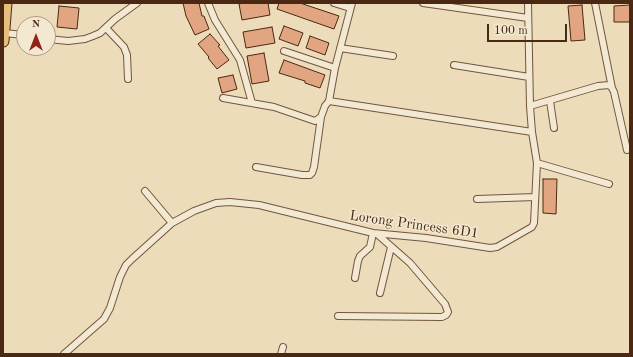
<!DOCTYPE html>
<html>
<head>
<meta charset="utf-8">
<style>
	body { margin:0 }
	#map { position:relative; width:633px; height:357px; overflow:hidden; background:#ecdcba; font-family:"Old Standard TT",serif }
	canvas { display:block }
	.frame { position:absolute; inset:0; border:4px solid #4a2814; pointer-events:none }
	.north { position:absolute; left:16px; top:16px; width:40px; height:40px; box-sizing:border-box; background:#f3e8d2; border:1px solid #af9b86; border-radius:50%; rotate:0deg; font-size:11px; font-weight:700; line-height:16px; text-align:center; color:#4a2814 }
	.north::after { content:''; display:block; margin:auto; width:14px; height:18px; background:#8f2418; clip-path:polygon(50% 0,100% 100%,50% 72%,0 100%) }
	.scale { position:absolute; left:487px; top:24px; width:80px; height:18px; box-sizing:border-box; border:2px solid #4a2814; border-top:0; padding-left:5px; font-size:12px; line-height:14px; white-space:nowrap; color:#4a2814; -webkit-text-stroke:3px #f3e8d2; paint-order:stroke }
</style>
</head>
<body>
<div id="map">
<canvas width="633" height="357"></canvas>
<div class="frame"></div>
<div class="north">N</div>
<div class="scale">100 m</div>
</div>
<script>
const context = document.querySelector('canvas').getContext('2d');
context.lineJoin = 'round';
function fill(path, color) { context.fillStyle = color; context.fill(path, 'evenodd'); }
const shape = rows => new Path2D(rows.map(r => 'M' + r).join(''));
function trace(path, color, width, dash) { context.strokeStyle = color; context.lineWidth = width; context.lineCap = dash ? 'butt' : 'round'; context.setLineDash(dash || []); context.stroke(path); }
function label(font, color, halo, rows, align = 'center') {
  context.font = font + ' "Old Standard TT",serif'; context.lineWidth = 3; context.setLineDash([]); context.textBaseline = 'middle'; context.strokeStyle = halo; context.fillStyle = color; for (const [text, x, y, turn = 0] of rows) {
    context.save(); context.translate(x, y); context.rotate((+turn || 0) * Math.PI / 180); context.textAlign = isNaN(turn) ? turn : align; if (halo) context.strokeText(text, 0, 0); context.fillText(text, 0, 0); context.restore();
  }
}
const building = shape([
	[183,3,199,3,202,16,204,16,209,29,195,35,186,16,183,3],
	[244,3,268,3,270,15,242,20,239,4,244,3],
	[279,3,300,3,339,16,334,29,277,9,279,3],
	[582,5,585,40,571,41,568,6,582,5],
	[630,5,630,22,614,22,614,6,630,5],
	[59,6,79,8,77,29,57,27,59,6],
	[284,26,303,33,298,46,279,39,284,26],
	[272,27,275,43,246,48,243,32,272,27],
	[210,34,220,45,218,46,229,60,217,69,208,58,209,57,198,44,210,34],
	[310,36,329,43,325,55,306,48,310,36],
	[264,53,269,81,252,84,247,56,264,53],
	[284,60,325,75,320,88,305,83,305,81,279,73,284,60],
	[233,75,237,89,222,93,218,78,233,75],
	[543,179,557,179,556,214,543,213,543,179]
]);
const street = shape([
	[208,3,215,20,240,60,252,103],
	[334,3,350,8],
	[423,3,528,18],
	[595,3,612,88],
	[106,28,124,47,127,55,128,79],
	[4,33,24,35],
	[48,39,68,41,85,39,93,36,100,33,115,19,137,3],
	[340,48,393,56],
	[284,51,335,68],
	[454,65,529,77],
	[223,98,274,107,315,121,321,117,325,106,329,101],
	[329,101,532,132],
	[329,101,335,68,352,3],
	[550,101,554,128],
	[530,106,598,86,609,85,612,88,614,92,627,150],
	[537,163,609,184],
	[256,167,302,175,310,175,312,173,314,167,321,117],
	[145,191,172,223],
	[477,199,535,197],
	[355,278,358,261,360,256,370,247,373,233],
	[380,293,391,247],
	[338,316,442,317,446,315,448,312,445,304,410,263,377,234],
	[64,354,104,319,110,308,120,277,126,265,132,259,172,223,194,211,216,203,230,202,259,205,373,233,426,238,490,248,497,247,532,227,534,223,537,163,532,132,530,106,528,3],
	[281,354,283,347]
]);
const highway = shape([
	[3,41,6,3]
]);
const streetNames = [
	["Lorong Princess 6D1",414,225,8]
];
fill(building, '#e1a681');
trace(building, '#4a2814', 1);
trace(street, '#72553e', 8);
trace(highway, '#4a2814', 13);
trace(street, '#f3e8d2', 6);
trace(highway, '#e6be7d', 11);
label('14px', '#4a2814', '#f3e8d2', streetNames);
</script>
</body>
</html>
